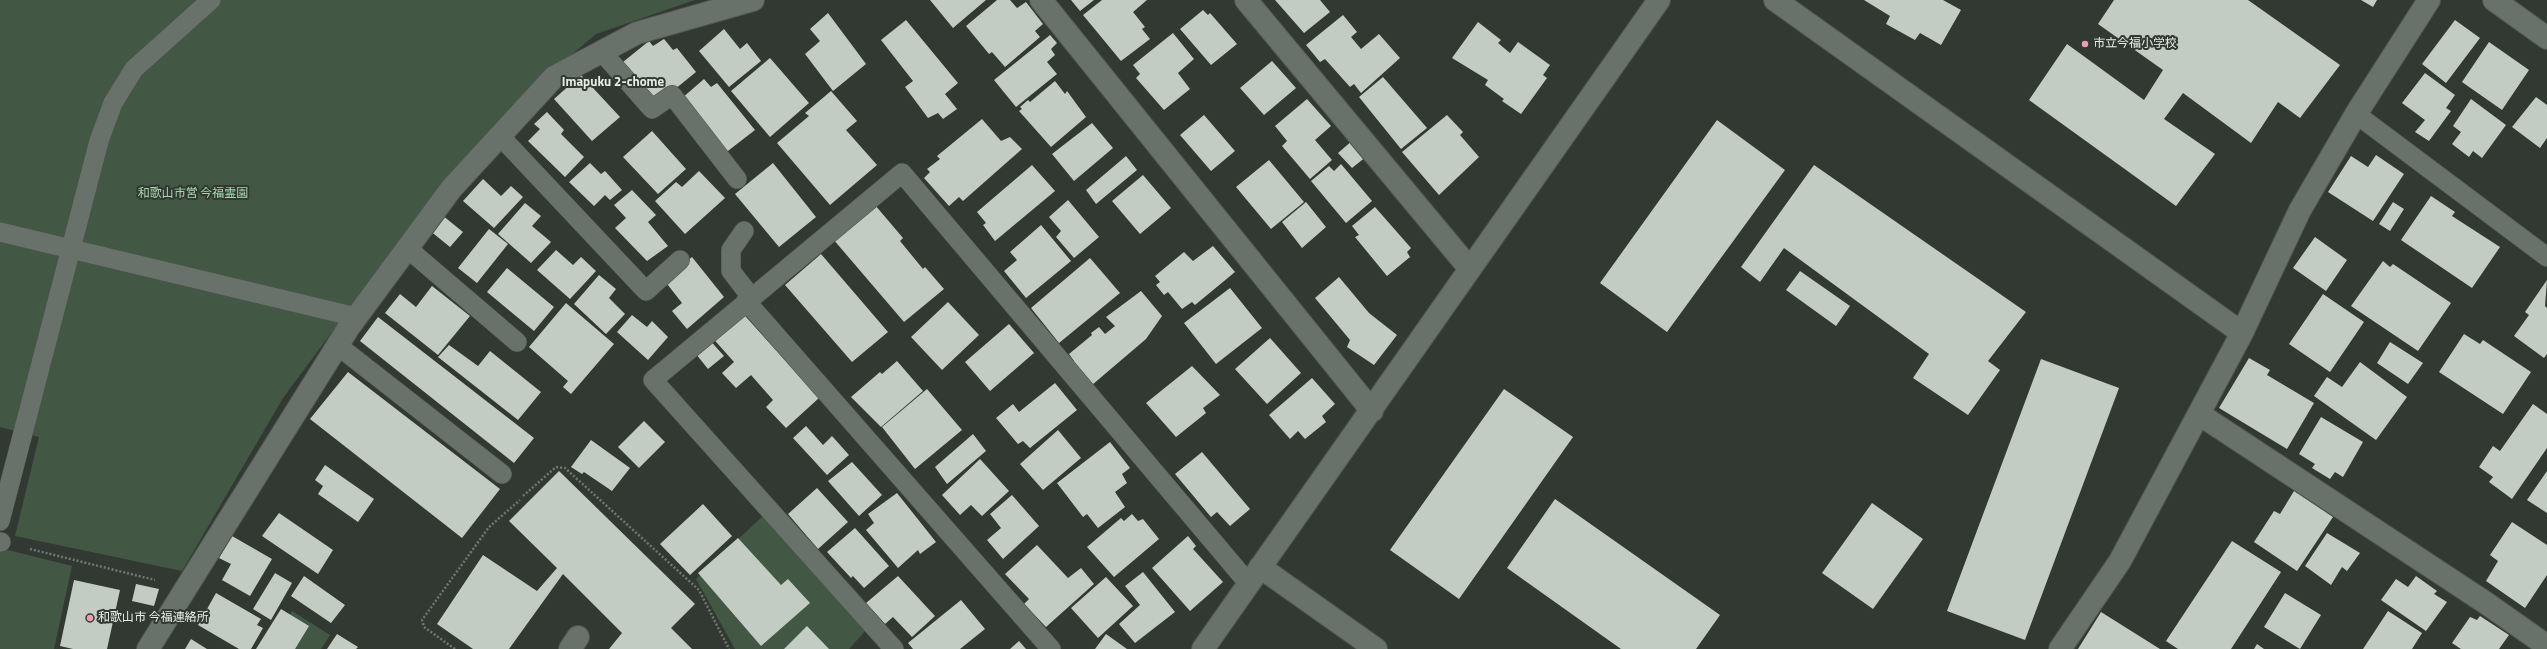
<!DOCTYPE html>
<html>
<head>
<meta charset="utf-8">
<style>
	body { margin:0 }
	canvas { display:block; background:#313932 }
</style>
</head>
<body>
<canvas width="2547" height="649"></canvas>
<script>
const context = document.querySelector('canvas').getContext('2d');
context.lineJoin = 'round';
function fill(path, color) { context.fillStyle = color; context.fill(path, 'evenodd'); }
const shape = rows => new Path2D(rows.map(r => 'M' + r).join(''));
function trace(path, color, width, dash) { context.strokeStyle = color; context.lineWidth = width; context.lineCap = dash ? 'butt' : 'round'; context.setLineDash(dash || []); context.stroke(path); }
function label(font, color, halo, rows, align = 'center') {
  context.font = font + ' "Titillium Web","Noto Sans JP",sans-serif'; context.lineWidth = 4; context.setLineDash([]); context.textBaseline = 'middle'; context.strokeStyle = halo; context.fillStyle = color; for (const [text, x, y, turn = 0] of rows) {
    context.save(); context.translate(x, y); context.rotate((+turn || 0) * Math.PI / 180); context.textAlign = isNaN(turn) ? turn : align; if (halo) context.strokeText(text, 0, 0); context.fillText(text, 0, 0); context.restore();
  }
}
const green = shape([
	[0,0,695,0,596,34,511,106,377,271,283,398,182,571,15,536,39,437,0,427],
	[764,515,866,630,849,649,735,649,696,579],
	[0,548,72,566,54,649,0,649],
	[292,611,330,635,321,649,268,649]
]);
const building = shape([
	[930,0,986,0,953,28],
	[997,0,1010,0,1017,8,1026,2,1043,24,1035,31,1040,37,1005,67,992,52,989,54,966,26],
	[1071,0,1094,0,1080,11],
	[1102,0,1147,0,1133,12,1145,27,1142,29,1150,39,1121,61,1083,15],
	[1275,0,1320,0,1330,12,1304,33],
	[1864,0,1943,0,1961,10,1941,45,1920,33,1915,40,1886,24,1890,16],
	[2114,0,2248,0,2340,65,2300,118,2278,102,2251,143,2183,93,2164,119,2215,154,2176,206,2029,100,2067,44,2144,100,2163,70,2098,24],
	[2361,0,2377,0,2373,7],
	[1203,10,1208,15,1210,13,1237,44,1211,65,1180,29],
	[828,13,866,64,833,91,805,54,820,41,810,29],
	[1343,15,1357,32,1351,37,1361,49,1379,34,1400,58,1361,93,1354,84,1350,87,1325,59,1320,62,1306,45],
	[906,20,958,83,945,94,957,109,943,119,938,113,928,118,905,87,913,81,881,40],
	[2455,20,2480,38,2446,83,2422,64],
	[1478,22,1501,40,1498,43,1510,53,1518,42,1550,65,1543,75,1547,78,1521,114,1502,101,1504,99,1485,85,1488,80,1452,58],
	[724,29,740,49,747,43,761,61,729,87,699,51],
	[1173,33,1194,59,1178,73,1190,89,1164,110,1136,78,1140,74,1133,65],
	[1050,35,1057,43,1051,49,1055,55,1047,62,1057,74,1016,107,994,80],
	[664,39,673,50,677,48,696,72,669,94,664,89,647,102,623,62,649,41,653,46],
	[2489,42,2529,70,2502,110,2462,82],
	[770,58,809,103,770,137,731,91],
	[1272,61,1296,88,1264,115,1240,88],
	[2425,73,2455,95,2446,108,2451,111,2429,141,2415,132,2425,120,2402,103],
	[581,75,620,117,592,141,554,99],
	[1383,77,1427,128,1401,149,1359,97],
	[704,79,711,87,717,83,755,130,724,154,681,99],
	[1055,81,1065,94,1067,91,1086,117,1051,147,1019,111,1022,109,1020,107,1028,100,1030,102],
	[831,91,857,121,846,130,877,165,830,205,777,143,809,116,805,113],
	[2536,97,2547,105,2547,138,2540,148,2512,127],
	[1307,99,1331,126,1315,140,1332,160,1310,179,1282,146,1287,141,1275,126],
	[2471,99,2506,125,2482,158,2473,151,2469,157,2452,144,2461,132,2453,126],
	[547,112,564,130,561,134,584,157,565,177,528,141,540,129,534,124],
	[1204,115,1235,151,1211,171,1180,135],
	[1447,115,1463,132,1460,135,1479,157,1439,195,1402,152],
	[982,119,1001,141,1010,137,1022,149,963,201,959,197,949,206,924,178,930,172,927,169,940,159,937,156],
	[1717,120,1785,170,1667,332,1600,283],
	[1092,123,1113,148,1074,181,1052,154],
	[652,131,686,169,658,194,623,157],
	[1353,140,1367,156,1352,168,1338,153],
	[2376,155,2404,174,2373,221,2328,192,2351,156,2368,167],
	[1126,156,1137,170,1096,204,1086,190],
	[1269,160,1304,202,1271,229,1236,187],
	[590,163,601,174,605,171,622,190,610,200,605,195,594,206,569,182],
	[773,163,816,217,779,247,735,194],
	[1341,164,1372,201,1346,223,1311,181,1329,166,1334,171],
	[1032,165,1055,191,995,241,983,225,986,223,977,212],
	[1814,165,2026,312,1988,361,2000,370,1968,415,1913,378,1929,354,1784,248,1760,282,1741,267],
	[699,171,725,198,685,234,655,201,676,182,682,187],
	[1143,175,1171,208,1140,234,1112,201],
	[483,179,501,196,511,186,523,197,494,228,463,201],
	[632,190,656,215,648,222,668,246,647,261,615,228,626,218,614,205],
	[2431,196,2455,212,2452,216,2500,247,2472,288,2401,240],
	[1068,200,1099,237,1074,258,1056,237,1061,231,1049,217],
	[1306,202,1326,227,1302,248,1282,222],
	[2393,202,2404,209,2390,231,2379,224],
	[525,203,541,216,532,226,551,242,531,263,498,234],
	[875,205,903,238,900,241,923,269,925,267,944,289,904,322,833,239],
	[1375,207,1411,248,1407,252,1410,257,1387,276,1355,237,1359,235,1352,226],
	[442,215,463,232,450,247,429,230],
	[1041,225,1071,261,1026,298,1004,271,1017,260,1010,252],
	[489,229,508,244,477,283,458,268],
	[2315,237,2347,260,2326,291,2293,268],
	[1213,246,1235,272,1195,305,1192,302,1182,309,1168,292,1164,295,1156,285,1160,282,1155,276,1184,252,1193,261],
	[556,250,573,265,581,257,596,271,570,299,537,270],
	[821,254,888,332,852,362,785,285],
	[692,257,724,297,687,329,672,311,682,303,664,280],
	[1090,258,1120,293,1059,343,1031,308],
	[2383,261,2390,267,2393,264,2451,303,2418,351,2351,306],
	[507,268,554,307,534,331,487,292],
	[1800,271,1850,306,1836,326,1786,290],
	[599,275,616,289,609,298,625,314,606,334,574,304],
	[1339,277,1369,313,1397,335,1374,365,1347,347,1350,340,1315,298],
	[2547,280,2545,306,2547,308,2547,354,2544,358,2514,336,2529,315,2525,312],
	[432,286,470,316,438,355,385,313,400,294,416,307],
	[1230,288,1262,328,1216,364,1184,323],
	[1141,291,1162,316,1146,339,1092,385,1072,363,1074,361,1069,354,1092,335,1091,333,1099,327,1105,334,1115,326,1106,317],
	[2323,294,2364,322,2330,372,2289,344],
	[948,302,979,335,942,370,911,337],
	[566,303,614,344,571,394,563,387,568,381,529,347],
	[738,308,819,398,786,428,766,407,773,400,751,375,736,388,722,373,734,362,709,334],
	[632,315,647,327,652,321,668,337,648,360,617,332],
	[378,317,534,438,514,463,360,341],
	[1009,324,1034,353,990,391,965,362],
	[2464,334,2480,344,2483,340,2531,372,2503,414,2439,372],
	[707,337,724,356,708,369,692,349],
	[1270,338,1301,373,1267,404,1235,369],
	[2390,342,2423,363,2408,384,2377,363],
	[449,345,478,366,490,351,541,392,518,420,438,357],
	[2249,358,2270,370,2267,375,2314,403,2287,449,2219,408],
	[2041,359,2119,388,2025,640,1947,611],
	[897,361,923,391,881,427,851,397,880,372,882,374],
	[2360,362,2407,397,2376,440,2314,396,2327,377,2342,387],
	[1192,366,1220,395,1203,408,1206,413,1176,437,1146,403],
	[348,372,500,489,462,538,310,419],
	[1312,378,1335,404,1322,416,1326,422,1305,439,1298,431,1290,439,1269,415],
	[1055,383,1077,410,1030,448,1023,441,1018,444,996,418,1013,404,1019,412],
	[927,389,962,430,915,469,882,427],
	[1504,389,1573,437,1459,599,1390,550],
	[2533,404,2547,414,2547,448,2512,499,2489,482,2493,477,2479,467,2493,446,2500,451],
	[2321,417,2363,442,2343,477,2335,472,2330,479,2312,468,2315,464,2299,454],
	[644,421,665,442,639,468,618,447],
	[806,426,823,445,832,436,849,455,827,475,793,438],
	[1058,430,1081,458,1043,490,1020,464],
	[973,434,986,451,947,484,935,467],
	[591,440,630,468,612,491,584,472,582,474,571,467],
	[1110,442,1130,468,1122,474,1127,483,1115,492,1125,507,1098,528,1087,514,1083,517,1057,483],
	[1202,452,1250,509,1230,526,1217,512,1211,517,1175,474],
	[980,459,1009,491,982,516,971,505,960,515,942,495],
	[852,462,882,495,859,516,828,481],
	[325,465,374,499,358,522,318,494,323,486,315,480],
	[559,471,695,604,671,628,692,649,609,649,622,633,563,574,509,649,473,649,437,624,483,555,537,591,557,568,509,521],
	[2547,471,2547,513,2527,500],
	[817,488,848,522,818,549,788,514],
	[2294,491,2333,517,2297,571,2254,542,2274,511,2280,514],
	[897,493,936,542,920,554,918,550,898,568,866,530,874,523,868,514],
	[1012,495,1039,526,1003,559,987,540,1001,528,990,514],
	[1555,499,1720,615,1696,649,1621,649,1507,568],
	[1872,503,1923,539,1873,609,1822,573],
	[703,504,732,536,690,575,660,544],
	[279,513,333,550,318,574,262,536],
	[1132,514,1138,521,1143,519,1159,539,1114,577,1087,547,1121,518,1124,521],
	[2512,522,2547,545,2547,575,2525,608,2486,581,2498,561,2490,555],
	[855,528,889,566,864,588,853,576,851,578,827,552],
	[2327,533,2360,553,2347,571,2342,567,2331,585,2305,566],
	[232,536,272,559,250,596,222,580,231,564,219,558],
	[1188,536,1196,546,1193,549,1223,582,1190,611,1152,568],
	[738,538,781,585,788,579,810,603,761,646,698,573],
	[2232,541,2281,572,2231,649,2178,649,2166,641],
	[1037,545,1068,578,1081,568,1094,584,1046,627,1024,604,1029,599,1005,574],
	[1143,572,1175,612,1135,643,1119,624,1140,605,1125,586],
	[275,573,292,583,271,620,253,609],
	[304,576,345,605,331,623,291,596],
	[898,576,935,616,912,637,893,617,885,624,866,603],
	[2416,576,2437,591,2434,594,2447,602,2426,631,2381,600,2396,579,2408,587],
	[1106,577,1133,606,1098,638,1071,608],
	[74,580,120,590,107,649,73,649,60,646],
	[136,584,159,589,154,606,132,601],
	[216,593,261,619,257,625,263,628,251,649,239,649,198,625],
	[2285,593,2321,615,2300,649,2264,627],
	[961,600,985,629,960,649,913,649,908,643],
	[281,609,309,626,295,649,256,649],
	[2388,611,2422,633,2412,649,2363,649],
	[2101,612,2160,649,2078,649],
	[2480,616,2509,635,2499,649,2461,649,2452,643,2470,617,2477,620],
	[807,626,829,649,784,649],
	[337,634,358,647,356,649,327,649],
	[1106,634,1127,649,1095,649],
	[191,639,207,649,185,649],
	[1019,641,1026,649,1010,649],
	[2257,644,2264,649,2254,649]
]);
const path = shape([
	[523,496,556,467,565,468,699,590,729,649],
	[30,549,155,580],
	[455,649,424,627,422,620,489,527,520,500]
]);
const service = shape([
	[602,52,652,109,672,95,737,179],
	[2356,114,2547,257],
	[500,136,646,291,680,260],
	[744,231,731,250,731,271,751,297],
	[0,232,356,317],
	[407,248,517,342],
	[746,301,1051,649],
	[337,345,502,474],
	[0,521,99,141,113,103,134,69,211,0],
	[0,542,1,542],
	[894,649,653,380,902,173,1249,584]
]);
const minor = shape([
	[1041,0,1372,411],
	[1246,0,1470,269],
	[1775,0,2242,333],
	[2494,0,2547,38],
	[2199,414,2486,603,2547,646],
	[1260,567,1376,649],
	[148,649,349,327,451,189,554,77,637,33,753,0],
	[570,649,578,637],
	[1203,649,1659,0],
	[2060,649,2120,561,2242,333,2300,210,2356,114,2429,0]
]);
const markers = [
	[2085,44,4,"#f09ab7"],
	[90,618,4,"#f09ab7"]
];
const poiNames = [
	["市立今福小学校",2093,44],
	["和歌山市 今福連絡所",98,618]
];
const parkNames = [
	["和歌山市営 今福霊園",193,194]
];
const neighbourhoodNames = [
	["Imapuku 2-chome",613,83]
];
fill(green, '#425844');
fill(building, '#c2ccc3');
trace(service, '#4f5650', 20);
trace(minor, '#4f5650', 24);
trace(path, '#707771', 2.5, [2, 2]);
trace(service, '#69726a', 19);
trace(minor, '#69726a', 22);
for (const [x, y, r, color] of markers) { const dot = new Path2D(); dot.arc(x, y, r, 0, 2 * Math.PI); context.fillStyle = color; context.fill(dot); trace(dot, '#313932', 1.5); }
label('12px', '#e7ece8', '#313932', poiNames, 'left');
label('12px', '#a7d8ad', '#313932', parkNames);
label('bold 13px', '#e7ece8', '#313932', neighbourhoodNames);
</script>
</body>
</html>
